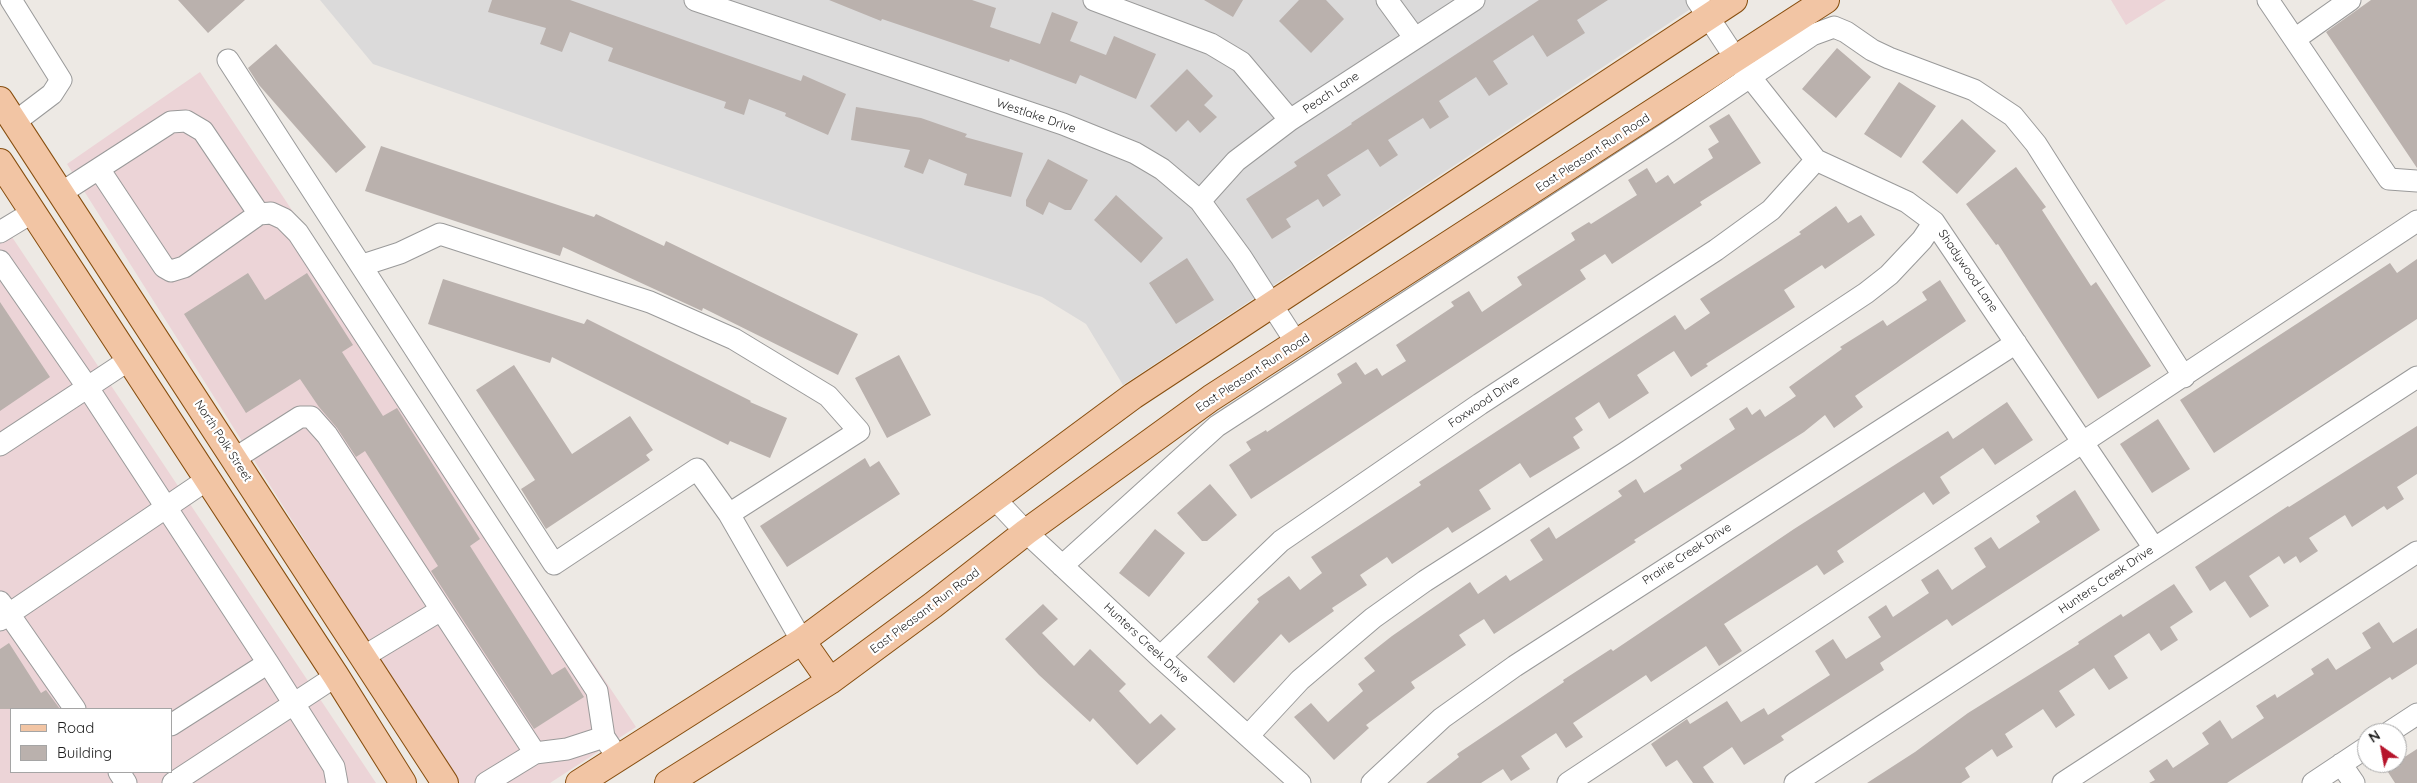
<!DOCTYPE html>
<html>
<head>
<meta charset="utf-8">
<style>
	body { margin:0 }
	#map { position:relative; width:2417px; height:783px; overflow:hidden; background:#ede9e4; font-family:Quicksand,sans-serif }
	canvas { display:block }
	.legend { position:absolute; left:10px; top:708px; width:162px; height:65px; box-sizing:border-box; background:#fff; border:1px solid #a5a5a5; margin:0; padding:6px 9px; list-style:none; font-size:15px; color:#1d1d1d }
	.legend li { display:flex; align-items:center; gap:10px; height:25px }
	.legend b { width:25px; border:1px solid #a5a5a5 }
	.north { position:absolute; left:2357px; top:723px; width:50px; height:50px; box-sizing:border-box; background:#fff; border:1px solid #a5a5a5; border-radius:50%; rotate:327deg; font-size:14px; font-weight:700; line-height:20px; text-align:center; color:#1d1d1d }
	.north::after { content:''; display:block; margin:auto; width:18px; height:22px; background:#b6142b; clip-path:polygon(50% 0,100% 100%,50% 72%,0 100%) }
</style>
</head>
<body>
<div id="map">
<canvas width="2417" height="783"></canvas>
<ul class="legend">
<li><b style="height:6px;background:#f2c5a4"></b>Road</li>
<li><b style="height:14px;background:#bab1ad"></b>Building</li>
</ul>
<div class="north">N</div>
</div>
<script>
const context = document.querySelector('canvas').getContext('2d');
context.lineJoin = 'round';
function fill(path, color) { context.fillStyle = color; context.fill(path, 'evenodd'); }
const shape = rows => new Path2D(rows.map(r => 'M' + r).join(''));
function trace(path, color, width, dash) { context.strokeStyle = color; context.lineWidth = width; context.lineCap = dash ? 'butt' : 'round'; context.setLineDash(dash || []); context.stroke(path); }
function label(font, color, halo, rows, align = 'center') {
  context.font = font + ' Quicksand,sans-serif'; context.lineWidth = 4.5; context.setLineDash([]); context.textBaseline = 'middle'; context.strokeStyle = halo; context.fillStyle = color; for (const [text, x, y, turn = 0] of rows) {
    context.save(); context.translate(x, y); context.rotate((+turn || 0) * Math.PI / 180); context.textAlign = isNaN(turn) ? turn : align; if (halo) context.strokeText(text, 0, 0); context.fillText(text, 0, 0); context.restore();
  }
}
const residential = shape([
	[320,0,1704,0,1123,385,1086,324,1042,297,373,64]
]);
const commercial = shape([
	[2111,0,2166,0,2126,25],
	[200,72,636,727,550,783,458,783,67,164],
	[0,219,376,783,0,783],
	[11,709,171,709,171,772,11,772]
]);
const building = shape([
	[178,0,245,0,208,33],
	[492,0,570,0,801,81,803,75,846,94,828,135,785,116,786,113,749,99,744,115,724,108,726,102,608,61,613,48,570,32,562,52,540,44,546,28,488,12],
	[829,0,972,0,996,8,990,27,1040,44,1052,12,1078,22,1070,41,1106,55,1114,36,1156,54,1136,99,1080,75,1076,84,1010,59,1009,62,882,19,881,21],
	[1204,0,1243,0,1233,17],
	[1299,0,1326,0,1344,19,1311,53,1279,21],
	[1539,0,1608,0,1577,20,1585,33,1547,57,1533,35,1493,61,1508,84,1489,96,1476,77,1439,101,1449,117,1430,129,1423,118,1388,140,1398,155,1380,167,1368,149,1327,175,1341,195,1323,207,1318,199,1286,219,1291,227,1272,239,1246,199,1297,166,1294,162,1352,124,1351,123],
	[2371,0,2417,0,2417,168,2326,32],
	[276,44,366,147,336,173,259,85,248,68],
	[1837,48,1871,77,1836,118,1802,89],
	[1187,69,1213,96,1204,105,1217,117,1200,133,1188,120,1176,132,1150,106],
	[1899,82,1936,106,1901,158,1864,134],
	[856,107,921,118,967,134,965,137,1023,153,1011,197,964,185,967,174,929,159,923,174,904,167,910,150,851,140],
	[1729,114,1761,163,1700,202,1702,205,1612,264,1605,254,1580,270,1586,279,1251,499,1229,465,1251,450,1246,442,1266,430,1267,432,1342,383,1337,374,1356,362,1365,375,1377,368,1382,376,1406,361,1396,345,1454,306,1451,302,1469,291,1482,312,1522,285,1517,277,1575,240,1571,233,1589,222,1591,224,1637,195,1628,180,1647,168,1656,183,1668,175,1674,184,1713,158,1708,149,1719,142,1709,126],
	[1962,119,1996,151,1957,194,1922,162],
	[381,146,594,217,596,214,664,246,666,241,858,334,838,375,703,308,702,311,563,247,560,256,365,191],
	[1048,159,1088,180,1071,210,1065,210,1049,202,1043,215,1026,206,1026,200],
	[2016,167,2046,207,2042,210,2091,286,2096,282,2151,366,2098,399,1998,244,1996,245,1966,204],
	[1116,195,1163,238,1141,263,1094,220],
	[1836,206,1848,223,1861,215,1875,235,1825,269,1822,265,1784,290,1795,307,1706,364,1708,366,1691,377,1674,351,1637,375,1649,393,1609,419,1599,402,1575,418,1583,430,1573,437,1580,448,1530,478,1520,463,1479,490,1491,509,1452,533,1448,527,1392,564,1387,557,1360,575,1367,585,1332,608,1334,611,1289,643,1281,634,1234,683,1207,657,1259,602,1257,599,1289,576,1300,590,1322,573,1311,557,1421,485,1419,482,1675,315,1685,330,1710,313,1700,299,1801,234,1799,232],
	[1187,258,1214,300,1176,324,1149,283],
	[2417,259,2417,319,2214,453,2180,400,2390,263,2397,273],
	[248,273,265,300,307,273,353,345,342,352,383,416,397,408,480,539,470,546,552,675,565,667,584,697,534,729,431,571,438,566,365,451,356,457,337,428,319,407,300,379,246,413,184,314],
	[443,279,584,324,587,319,751,401,750,402,787,418,770,458,730,441,728,445,552,357,550,363,428,324],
	[1940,280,1966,321,1855,396,1863,407,1834,428,1825,415,1804,432,1634,540,1636,542,1494,634,1484,619,1459,635,1466,645,1411,682,1415,688,1366,725,1369,728,1334,760,1294,717,1311,703,1328,722,1363,691,1358,684,1375,671,1364,658,1392,636,1470,582,1478,594,1506,575,1510,581,1543,560,1530,540,1549,527,1556,539,1622,496,1618,491,1636,479,1644,493,1682,469,1680,465,1735,429,1729,419,1747,407,1752,415,1760,409,1765,417,1796,396,1789,387,1842,349,1840,347,1883,320,1887,326,1927,300,1922,292],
	[0,302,50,377,0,411],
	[899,355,931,415,887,438,855,378],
	[514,365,572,454,630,416,653,450,646,455,650,460,546,529,521,489,535,480,476,390],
	[2007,402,2033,440,1995,465,1983,448,1940,477,1950,493,1933,505,1924,492,1837,551,1844,562,1824,575,1817,565,1724,624,1742,651,1719,666,1706,646,1651,682,1646,675,1573,723,1583,737,1566,748,1556,733,1521,756,1530,769,1511,781,1503,769,1481,783,1426,783,1459,757,1457,754,1564,682,1563,680,1611,649,1613,651,1794,529,1948,431,1953,439],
	[2158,419,2190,469,2152,493,2120,444],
	[2417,426,2417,474,2397,487,2404,499,2387,510,2384,506,2352,527,2345,515,2309,538,2318,551,2300,563,2296,556,2284,564,2279,556,2249,576,2269,606,2250,618,2225,581,2210,591,2195,567,2288,506,2289,507],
	[865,458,870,467,879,461,900,494,787,567,760,526],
	[1210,484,1237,515,1207,541,1202,541,1177,513],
	[2075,490,2100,530,1952,626,1947,619,1880,663,1884,670,1781,736,1784,740,1744,765,1732,747,1703,767,1714,783,1693,783,1677,760,1666,767,1651,744,1687,719,1690,724,1727,701,1741,722,1764,708,1768,715,1830,675,1815,651,1833,639,1846,659,1881,637,1868,617,1886,605,1893,617,1929,593,1921,580,1938,569,1952,590,1986,567,1974,548,1991,537,1999,549,2040,522,2036,516],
	[1155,529,1185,553,1149,597,1119,573],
	[2174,584,2193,612,2170,627,2178,640,2161,651,2149,633,2114,656,2128,678,2109,690,2094,668,2059,691,2075,715,2056,728,2043,709,2005,734,2013,747,1997,757,1992,749,1965,768,1970,777,1961,783,1867,783,1915,752,1968,713,2079,644,2078,642,2121,614,2123,617],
	[1043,604,1058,619,1042,633,1074,666,1090,649,1126,684,1119,691,1150,724,1161,714,1176,729,1137,765,1093,718,1090,722,1039,675,1005,639],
	[2379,622,2393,643,2417,628,2417,664,2392,680,2390,677,2227,783,2149,783,2155,780,2149,771,2167,759,2173,768,2209,744,2202,733,2220,720,2232,739,2264,718,2256,706,2275,694,2277,698,2314,674,2311,669,2328,658,2336,670,2371,648,2362,633],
	[9,643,41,693,46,690,60,709,0,709,0,649],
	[2417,749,2417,783,2395,783,2386,769]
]);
const minor = shape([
	[11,0,61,80,52,94,15,122],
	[695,0,1063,124,1135,153,1162,169,1200,201,1241,257,1297,344],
	[1094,0,1211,44,1241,62,1290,120],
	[1387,0,1414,37],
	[1697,0,1736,59,1816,160,1907,202,1934,222,2154,548],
	[2268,0,2389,179,2417,181],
	[2295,39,2350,0],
	[228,60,554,564,697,469,729,514,802,641],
	[99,169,164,267,171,271,184,267,259,214],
	[61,193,171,122,186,121,203,131,259,214,271,213,284,219,298,233,597,691,604,737,618,758],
	[1200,201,1236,161,1290,120,1474,0],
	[0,232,33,212],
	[0,261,88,388,268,663,334,767,337,783],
	[363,265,400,253,440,234,650,302,734,339,828,396,859,431,729,514],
	[0,445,129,360],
	[234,459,300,417,311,417,327,435,535,753,567,749,604,737],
	[995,499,1026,532,1160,657,1300,783],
	[1062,566,1217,426,1667,133,1812,35,1834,27,1846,32,1872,50,1889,58,1974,90,2013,116,2036,144,2184,377],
	[0,602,9,614,208,479],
	[0,620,9,614,75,709],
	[363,657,441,610],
	[1160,657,1281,541,1480,404,1716,250,1771,210,1816,160],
	[171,725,268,663],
	[2388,733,2417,714],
	[1248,736,1300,680,1373,618,1425,581,1625,453,1866,293,1889,275,1922,240,1934,222],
	[2341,764,2354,783],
	[119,772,126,783],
	[173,783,336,676],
	[486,783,535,753],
	[1372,783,1442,718,1515,666,2016,343],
	[1568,783,2417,221],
	[1795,783,2417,377],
	[2063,783,2417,552],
	[2313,783,2367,747]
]);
const major = shape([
	[0,100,445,783],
	[0,162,336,676,403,783],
	[802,641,830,681],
	[579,783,802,641,1133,396,1734,0],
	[668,783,830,681,933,605,1026,532,1211,398,1826,0]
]);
const streetNames = [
	["Peach Lane",1331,93,-34],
	["Westlake Drive",1036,116,19],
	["East Pleasant Run Road",1593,153,-33],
	["Shadywood Lane",1968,271,56],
	["East Pleasant Run Road",1253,373,-33],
	["Foxwood Drive",1484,402,-34],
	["North Polk Street",223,441,57],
	["Prairie Creek Drive",1687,554,-33],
	["Hunters Creek Drive",2106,580,-34],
	["East Pleasant Run Road",925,611,-37],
	["Hunters Creek Drive",1146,643,43]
];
fill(residential, '#dbdada');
fill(commercial, '#ecd4d7');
fill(building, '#bab1ad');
trace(minor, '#9a9a9a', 23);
trace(major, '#874e0f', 28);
trace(minor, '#fff', 21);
trace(major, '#f2c5a4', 26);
label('12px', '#1d1d1d', '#fff', streetNames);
</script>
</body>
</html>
